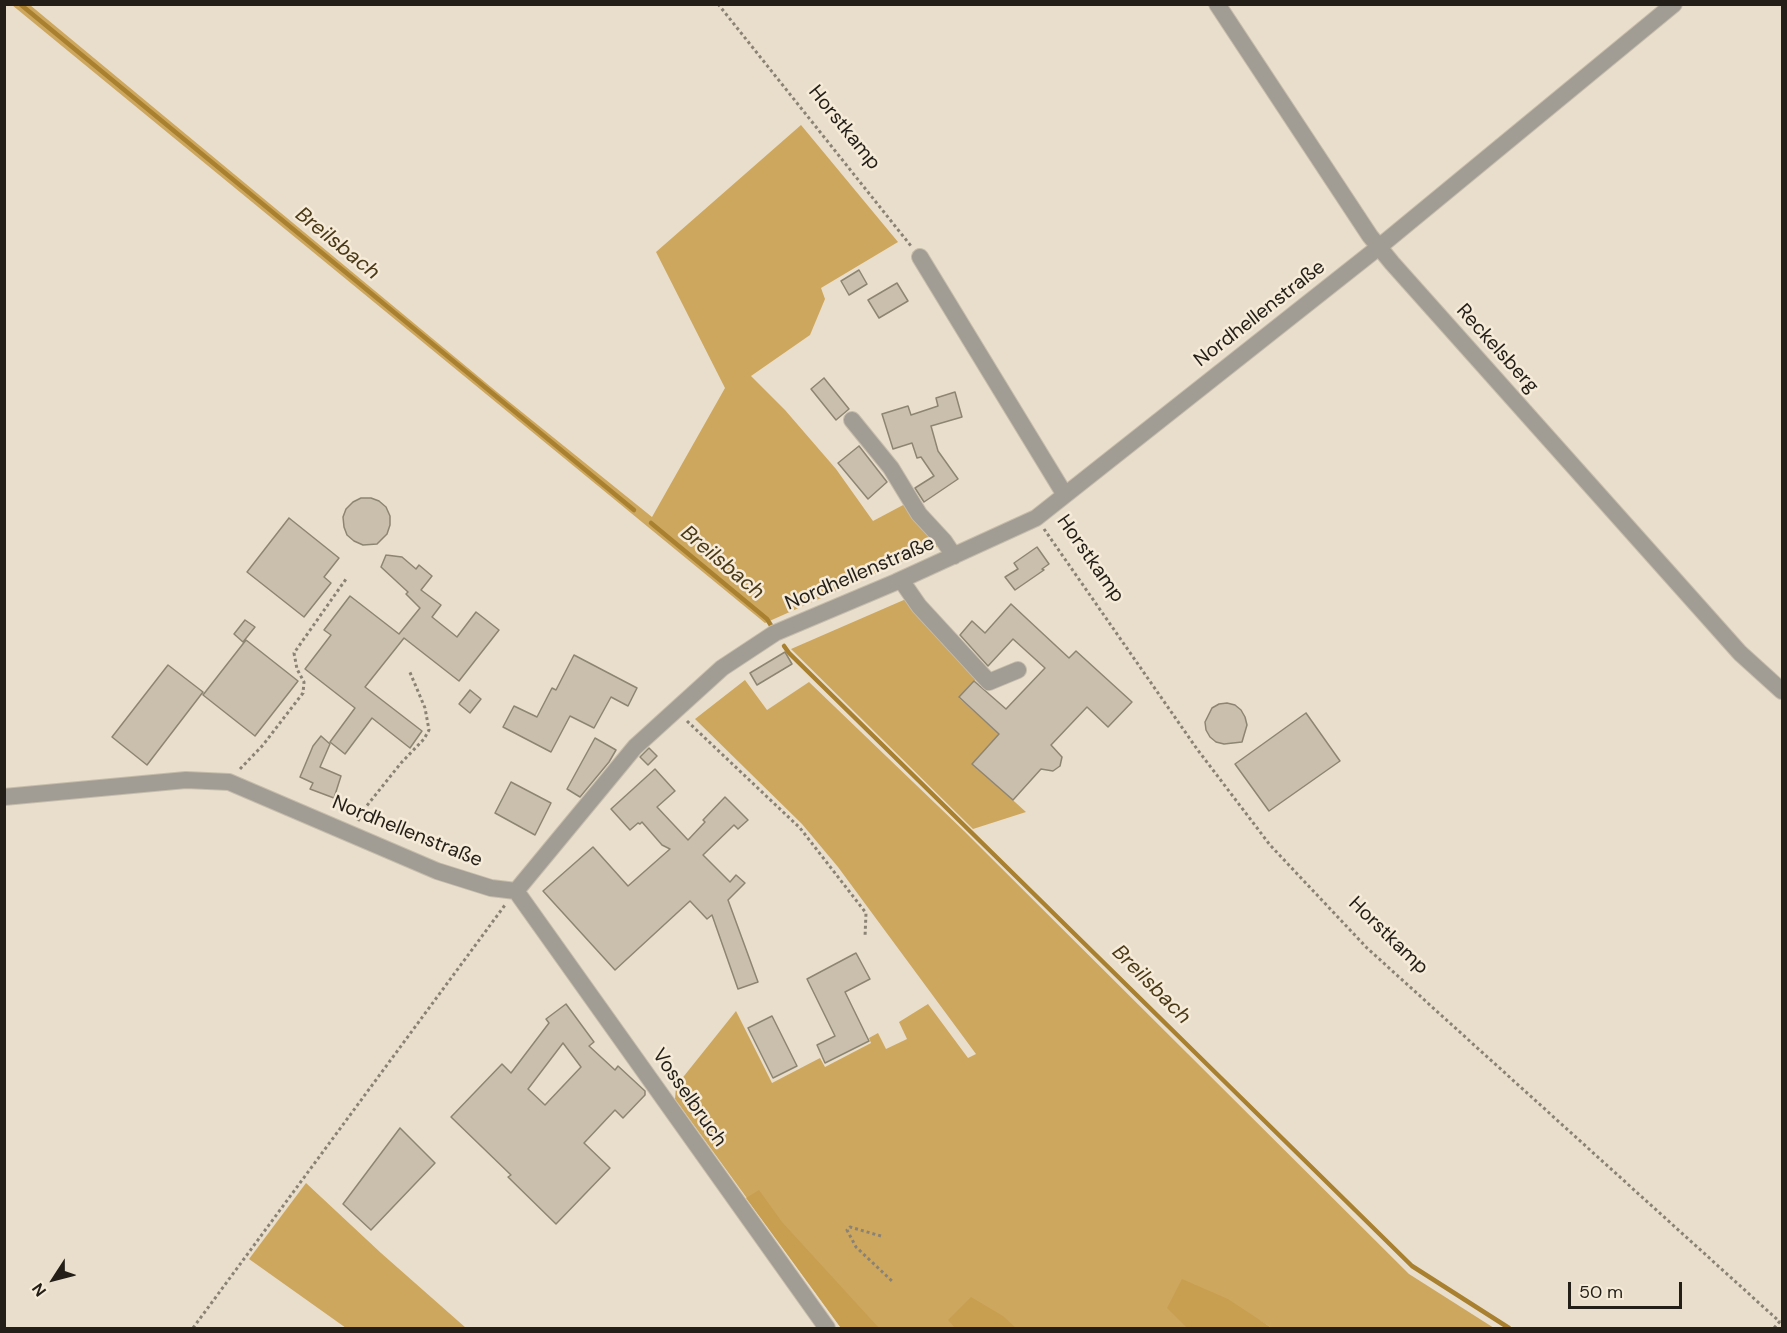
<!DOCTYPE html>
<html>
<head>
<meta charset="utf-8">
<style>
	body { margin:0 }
	#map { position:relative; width:1787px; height:1333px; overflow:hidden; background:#e9decb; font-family:"DM Sans",sans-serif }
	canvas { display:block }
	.frame { position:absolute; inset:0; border:6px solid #231f18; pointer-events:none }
	.north { position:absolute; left:24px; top:1249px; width:60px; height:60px; -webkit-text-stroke:4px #f6ebd8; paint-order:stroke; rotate:234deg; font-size:16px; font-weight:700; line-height:24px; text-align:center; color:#231f18 }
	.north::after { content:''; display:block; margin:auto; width:21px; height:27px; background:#231f18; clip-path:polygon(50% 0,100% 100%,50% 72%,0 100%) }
	.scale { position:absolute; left:1568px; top:1282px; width:114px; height:27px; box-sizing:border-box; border:3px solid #231f18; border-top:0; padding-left:8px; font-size:18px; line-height:21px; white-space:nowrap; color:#231f18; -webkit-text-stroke:4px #f6ebd8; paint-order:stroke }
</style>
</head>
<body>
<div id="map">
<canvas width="1787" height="1333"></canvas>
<div class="frame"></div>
<div class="north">N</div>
<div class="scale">50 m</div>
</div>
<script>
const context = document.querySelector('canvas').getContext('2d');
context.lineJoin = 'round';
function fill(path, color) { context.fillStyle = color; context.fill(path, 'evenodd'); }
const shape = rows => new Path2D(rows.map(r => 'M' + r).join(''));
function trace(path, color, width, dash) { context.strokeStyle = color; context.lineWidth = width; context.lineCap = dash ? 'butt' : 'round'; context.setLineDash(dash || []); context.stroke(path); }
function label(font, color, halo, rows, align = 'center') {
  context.font = font + ' "DM Sans",sans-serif'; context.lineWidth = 5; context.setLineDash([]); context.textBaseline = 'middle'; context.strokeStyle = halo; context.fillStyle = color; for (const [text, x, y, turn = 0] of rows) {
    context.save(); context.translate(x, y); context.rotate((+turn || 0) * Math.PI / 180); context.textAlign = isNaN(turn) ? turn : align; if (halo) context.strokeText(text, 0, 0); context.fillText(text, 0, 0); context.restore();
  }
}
const green = shape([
	[12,5,30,5,497,392,652,517,725,388,656,252,801,125,898,242,821,288,825,299,810,335,751,376,785,410,836,469,873,521,905,504,940,545,765,623],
	[906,599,978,677,959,698,999,734,973,764,1026,812,973,829,791,649],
	[745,680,767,710,809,682,964,831,1409,1274,1494,1328,1272,1328,1259,1320,1267,1328,841,1328,675,1099,676,1086,736,1011,772,1083,820,1058,825,1067,871,1043,869,1038,878,1033,886,1049,907,1039,899,1022,928,1004,968,1058,976,1054,838,867,802,824,695,719],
	[306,1183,381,1253,466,1328,346,1328,249,1259]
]);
const forest = shape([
	[759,1190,782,1222,879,1328,841,1328,746,1198],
	[1182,1279,1228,1299,1272,1328,1187,1328,1167,1308],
	[971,1297,1003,1316,1016,1328,955,1328,948,1320]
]);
const stream = shape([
	[20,4,634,510],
	[651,523,767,619,772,627],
	[784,646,789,653,1412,1266,1509,1328]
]);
const building = shape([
	[859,270,867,284,849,295,841,281,859,270],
	[897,283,908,301,879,318,868,300,897,283],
	[824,378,849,409,836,420,811,389,824,378],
	[955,392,962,417,931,426,938,451,958,479,924,502,915,488,934,476,921,457,917,458,912,443,893,449,882,414,908,406,911,415,938,406,936,398,955,392],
	[859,446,887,482,868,499,838,463,859,446],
	[361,498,371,498,379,501,386,507,390,516,390,525,387,534,377,544,363,545,354,541,347,535,344,527,343,517,346,509,353,502,361,498],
	[289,518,339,558,324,577,331,583,304,617,247,572,289,518],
	[1037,547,1049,564,1042,569,1044,570,1015,590,1005,577,1018,569,1014,563,1037,547],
	[386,555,402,557,416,569,419,565,432,576,421,590,441,605,432,617,457,637,476,612,499,630,459,681,404,638,365,687,422,731,410,748,372,718,345,754,330,742,355,708,305,669,331,635,324,630,350,596,399,634,420,608,406,594,408,592,381,567,386,555],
	[1011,604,1069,658,1076,651,1132,702,1108,727,1087,707,1051,745,1062,757,1060,766,1053,771,1041,769,1013,800,972,764,999,734,959,697,974,681,1006,709,1045,668,1013,639,988,666,960,635,972,621,985,633,1011,604],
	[245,620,255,627,243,642,234,634,245,620],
	[246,640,298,681,255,736,203,695,246,640],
	[785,652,792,664,757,685,750,673,785,652],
	[574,655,637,688,628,706,611,697,594,728,570,716,551,752,503,727,514,706,537,717,552,688,556,690,574,655],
	[168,665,203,692,147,765,112,737,168,665],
	[470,690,481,699,470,713,459,704,470,690],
	[1227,703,1235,705,1241,710,1245,717,1247,725,1242,742,1224,744,1216,742,1210,737,1206,730,1205,722,1212,708,1219,704,1227,703],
	[1306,713,1340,761,1269,811,1235,764,1306,713],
	[321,736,330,744,320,767,341,776,334,798,310,789,313,783,300,777,313,746,321,736],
	[595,738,616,750,609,762,580,797,567,789,595,738],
	[649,748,657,756,648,765,640,757,649,748],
	[655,769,675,791,657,807,688,840,705,822,703,820,725,797,748,820,738,829,734,825,703,855,730,882,736,875,745,883,728,900,758,982,738,989,712,915,707,919,690,901,615,970,543,891,593,847,628,886,670,849,662,845,642,822,640,824,638,823,630,830,611,809,655,769],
	[511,782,551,803,535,835,495,813,511,782],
	[856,953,870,979,845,992,869,1041,825,1063,817,1045,835,1036,807,979,856,953],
	[566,1004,594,1042,589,1046,615,1070,618,1066,645,1091,645,1095,623,1118,615,1110,584,1143,610,1168,556,1224,508,1177,511,1175,451,1117,502,1064,511,1073,549,1023,546,1019,566,1004],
	[563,1043,581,1067,545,1105,528,1089,563,1043],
	[772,1016,797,1066,773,1078,748,1028,772,1016],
	[400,1128,435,1163,371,1230,343,1204,400,1128]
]);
const path = shape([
	[718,4,911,246],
	[1044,529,1197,749,1270,845,1367,948,1780,1322],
	[687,721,800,828,866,913,865,937],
	[240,769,263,745,303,693,304,682,297,669,294,653,346,579],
	[358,821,365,808,401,763,424,739,429,730,425,708,409,670],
	[881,1236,850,1227,847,1230,856,1247,893,1282],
	[193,1328,505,905],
	[1774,1328,1782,1319]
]);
const minor = shape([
	[1217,4,1370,236,1392,263,1740,653,1782,691],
	[920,257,1065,495],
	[852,420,891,468,919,514,944,541,954,556],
	[901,580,919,606,989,682,1018,670],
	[4,797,186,780,229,782,437,871,491,888,516,891],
	[516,891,635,747,722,668,775,633,896,582,1036,518,1379,247,1674,4],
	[516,891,827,1328]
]);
const streetNames = [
	["Horstkamp",844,128,51],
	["Nordhellenstraße",1260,314,-38],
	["Reckelsberg",1497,349,48],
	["Horstkamp",1090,559,55],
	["Nordhellenstraße",860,574,-23],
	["Nordhellenstraße",407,832,22],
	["Horstkamp",1388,936,44],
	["Vosselbruch",689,1098,55]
];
const waterNames = [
	["Breilsbach",337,244,39],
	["Breilsbach",722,563,40],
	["Breilsbach",1151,985,45]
];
fill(green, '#cea75e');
fill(forest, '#c89f50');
trace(stream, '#a8802f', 4.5);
fill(building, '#cabfad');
trace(building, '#8e8472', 1.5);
trace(minor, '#c5bcab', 18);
trace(path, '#8a8375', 3, [3, 3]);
trace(minor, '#a19c94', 16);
label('20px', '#231f18', '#f6ebd8', streetNames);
label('italic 21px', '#4a3917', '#f6ebd8', waterNames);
</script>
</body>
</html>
